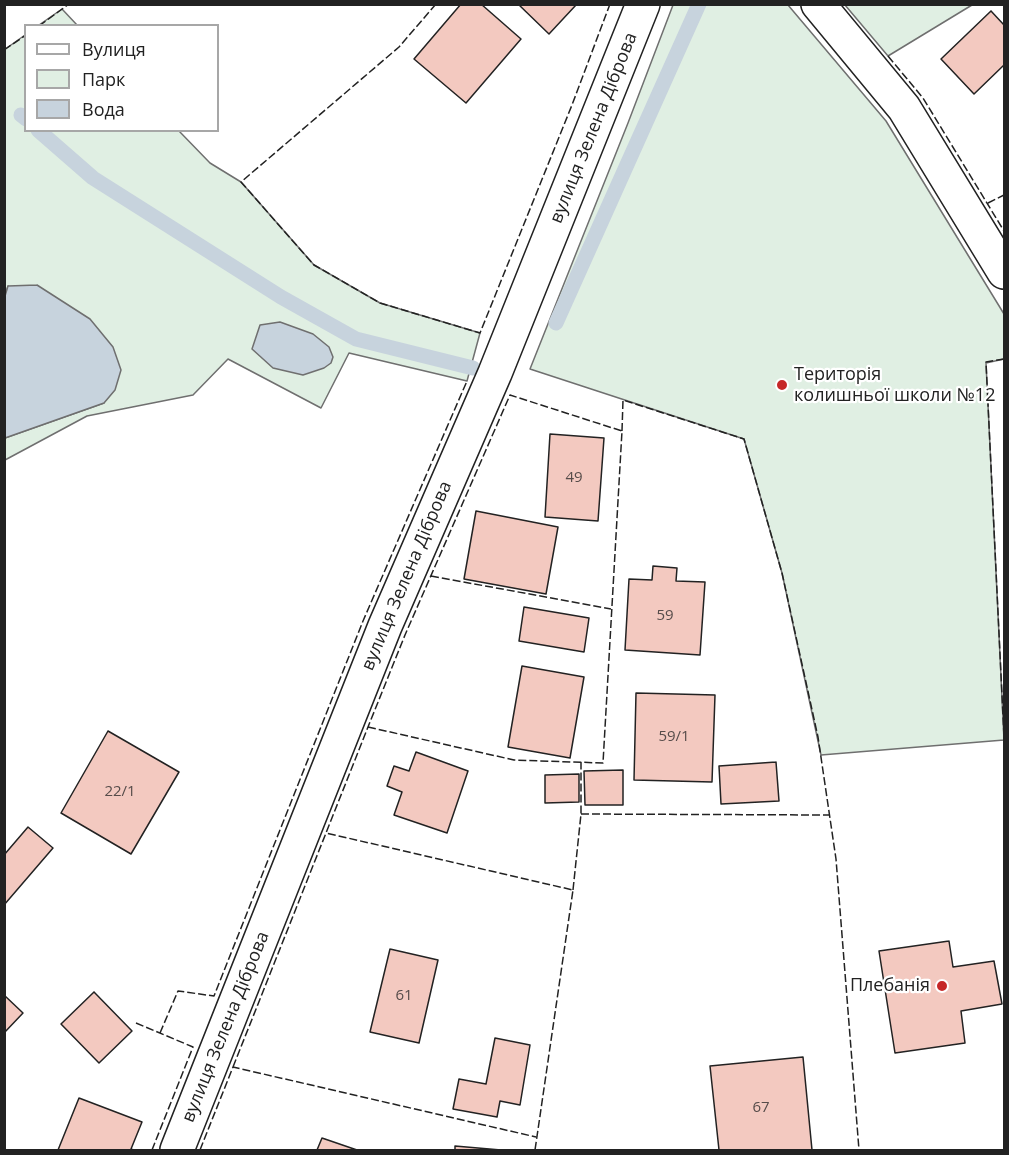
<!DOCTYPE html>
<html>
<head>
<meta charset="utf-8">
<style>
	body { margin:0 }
	#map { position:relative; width:1009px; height:1155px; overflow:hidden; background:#fff; font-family:"Open Sans",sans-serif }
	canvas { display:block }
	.frame { position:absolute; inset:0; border:6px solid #222; pointer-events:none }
	.legend { position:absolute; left:24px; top:24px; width:195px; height:108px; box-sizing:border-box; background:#fff; border:2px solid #a7a7a7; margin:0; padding:8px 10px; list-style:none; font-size:18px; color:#222 }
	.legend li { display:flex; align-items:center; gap:12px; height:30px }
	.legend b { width:30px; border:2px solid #a7a7a7 }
</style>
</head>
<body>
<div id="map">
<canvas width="1009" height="1155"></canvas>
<div class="frame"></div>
<ul class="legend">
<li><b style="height:8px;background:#fff"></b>Вулиця</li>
<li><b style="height:16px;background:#e0efe3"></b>Парк</li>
<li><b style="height:16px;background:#c7d3dd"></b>Вода</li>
</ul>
</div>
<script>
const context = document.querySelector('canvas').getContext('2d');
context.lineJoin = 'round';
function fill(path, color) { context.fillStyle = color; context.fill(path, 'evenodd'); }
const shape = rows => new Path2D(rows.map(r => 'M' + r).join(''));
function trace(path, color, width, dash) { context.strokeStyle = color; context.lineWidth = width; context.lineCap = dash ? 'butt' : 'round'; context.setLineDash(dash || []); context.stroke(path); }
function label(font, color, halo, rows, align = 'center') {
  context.font = font + ' "Open Sans",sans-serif'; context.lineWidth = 4.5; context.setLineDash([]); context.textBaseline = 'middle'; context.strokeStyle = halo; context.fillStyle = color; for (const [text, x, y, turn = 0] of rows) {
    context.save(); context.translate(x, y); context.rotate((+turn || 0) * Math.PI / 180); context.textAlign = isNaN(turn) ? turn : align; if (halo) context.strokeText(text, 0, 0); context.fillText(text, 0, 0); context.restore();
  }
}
const green = shape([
	[673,5,788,5,886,121,1004,314,1004,359,986,363,1004,740,821,755,782,573,744,439,530,369,628,123,673,5],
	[845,5,972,5,888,56,845,5],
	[62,9,77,25,39,25,62,9],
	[25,35,26,130,179,131,210,163,241,182,314,265,380,303,480,333,467,381,349,353,321,408,228,359,193,395,87,416,5,460,5,438,104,403,8,286,5,296,4,50,25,35]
]);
const water = shape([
	[37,285,90,319,113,347,121,370,115,390,104,403,5,438,5,296,8,286,37,285],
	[280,322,313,334,329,347,333,357,331,363,324,368,303,375,273,368,252,349,260,325,280,322]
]);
const stream = shape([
	[21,115,26,119],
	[38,130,93,178,281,297,356,339,473,368],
	[556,323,699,4]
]);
const building = shape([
	[461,4,481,4,521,39,466,103,414,59,461,4],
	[518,4,575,4,576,5,549,34,518,4],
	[991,11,1004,25,1004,65,974,94,941,59,991,11],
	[550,434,604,438,598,521,545,517,550,434],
	[476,511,558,527,546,594,464,579,476,511],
	[653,566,677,568,676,581,705,582,700,655,625,650,629,579,652,580,653,566],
	[524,607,589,618,584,652,519,641,524,607],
	[522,666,584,677,570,758,508,747,522,666],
	[636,693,715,695,712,782,634,780,636,693],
	[108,731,179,772,131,854,61,813,108,731],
	[416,752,468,771,447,833,394,815,402,792,387,786,394,766,409,771,416,752],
	[776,762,779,801,721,804,719,766,776,762],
	[623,770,623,805,585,805,584,771,623,770],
	[579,774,579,802,545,803,545,775,579,774],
	[28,827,53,848,4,905,4,855,28,827],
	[949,941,953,967,994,961,1002,1004,961,1011,965,1043,895,1053,879,951,949,941],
	[390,949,438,960,419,1043,370,1032,390,949],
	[94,992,132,1031,99,1063,61,1024,94,992],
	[4,995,23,1013,4,1033,4,995],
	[495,1038,530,1045,520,1105,500,1101,497,1117,453,1109,459,1079,486,1084,495,1038],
	[803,1057,812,1150,719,1150,710,1066,803,1057],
	[79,1098,142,1122,131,1149,134,1150,58,1150,79,1098],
	[322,1138,357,1150,317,1150,322,1138],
	[455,1146,501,1150,455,1150,455,1146]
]);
const street = shape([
	[818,4,904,108,1004,272],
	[177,1150,385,626,495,373,643,4]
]);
const fence = shape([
	[436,4,399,47,241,182,314,265,380,303,480,333,572,105,610,4],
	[39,26,69,4],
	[4,50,26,35],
	[888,56,923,98,1004,231],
	[988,203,1004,195],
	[1004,359,986,362,1004,737],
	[622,431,623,400,744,439,782,573,818,737,836,859,859,1150],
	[431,576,611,609],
	[368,727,514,760,603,763,622,431,510,395,405,635,368,727,326,833,573,890,535,1150],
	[581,814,829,815],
	[573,890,581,814,581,762],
	[136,1023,193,1047,152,1150],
	[160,1033,178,991,214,996,363,621,467,381],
	[233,1067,326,833],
	[200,1150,233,1067,536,1137]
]);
const markers = [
	[782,385,6,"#c62828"],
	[942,986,6,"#c62828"]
];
const numberNames = [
	["49",574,478],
	["59",665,616],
	["59/1",674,737],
	["22/1",120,792],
	["61",404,996],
	["67",761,1108]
];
const streetNames = [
	["вулиця Зелена Діброва",594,128,-68],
	["вулиця Зелена Діброва",407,576,-67],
	["вулиця Зелена Діброва",226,1027,-68]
];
const poiNames = [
	["Територія",794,375],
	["колишньої школи №12",794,396],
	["Плебанія",930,986,"right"]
];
fill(green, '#e0efe3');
trace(green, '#6f6f6f', 1.5);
fill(water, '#c7d3dd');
trace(water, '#6f6f6f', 1.5);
trace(stream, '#c7d3dd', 15);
fill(building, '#f3c9c0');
trace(building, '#222', 1.5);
trace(street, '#222', 36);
trace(street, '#fff', 33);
trace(fence, '#222', 1.5, [8, 3]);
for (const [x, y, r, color] of markers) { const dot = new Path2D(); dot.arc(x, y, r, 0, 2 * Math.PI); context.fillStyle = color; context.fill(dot); trace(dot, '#fff', 2); }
label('15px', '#564c4a', null, numberNames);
label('18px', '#222', '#fff', streetNames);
label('18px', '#222', '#fff', poiNames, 'left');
</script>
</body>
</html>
